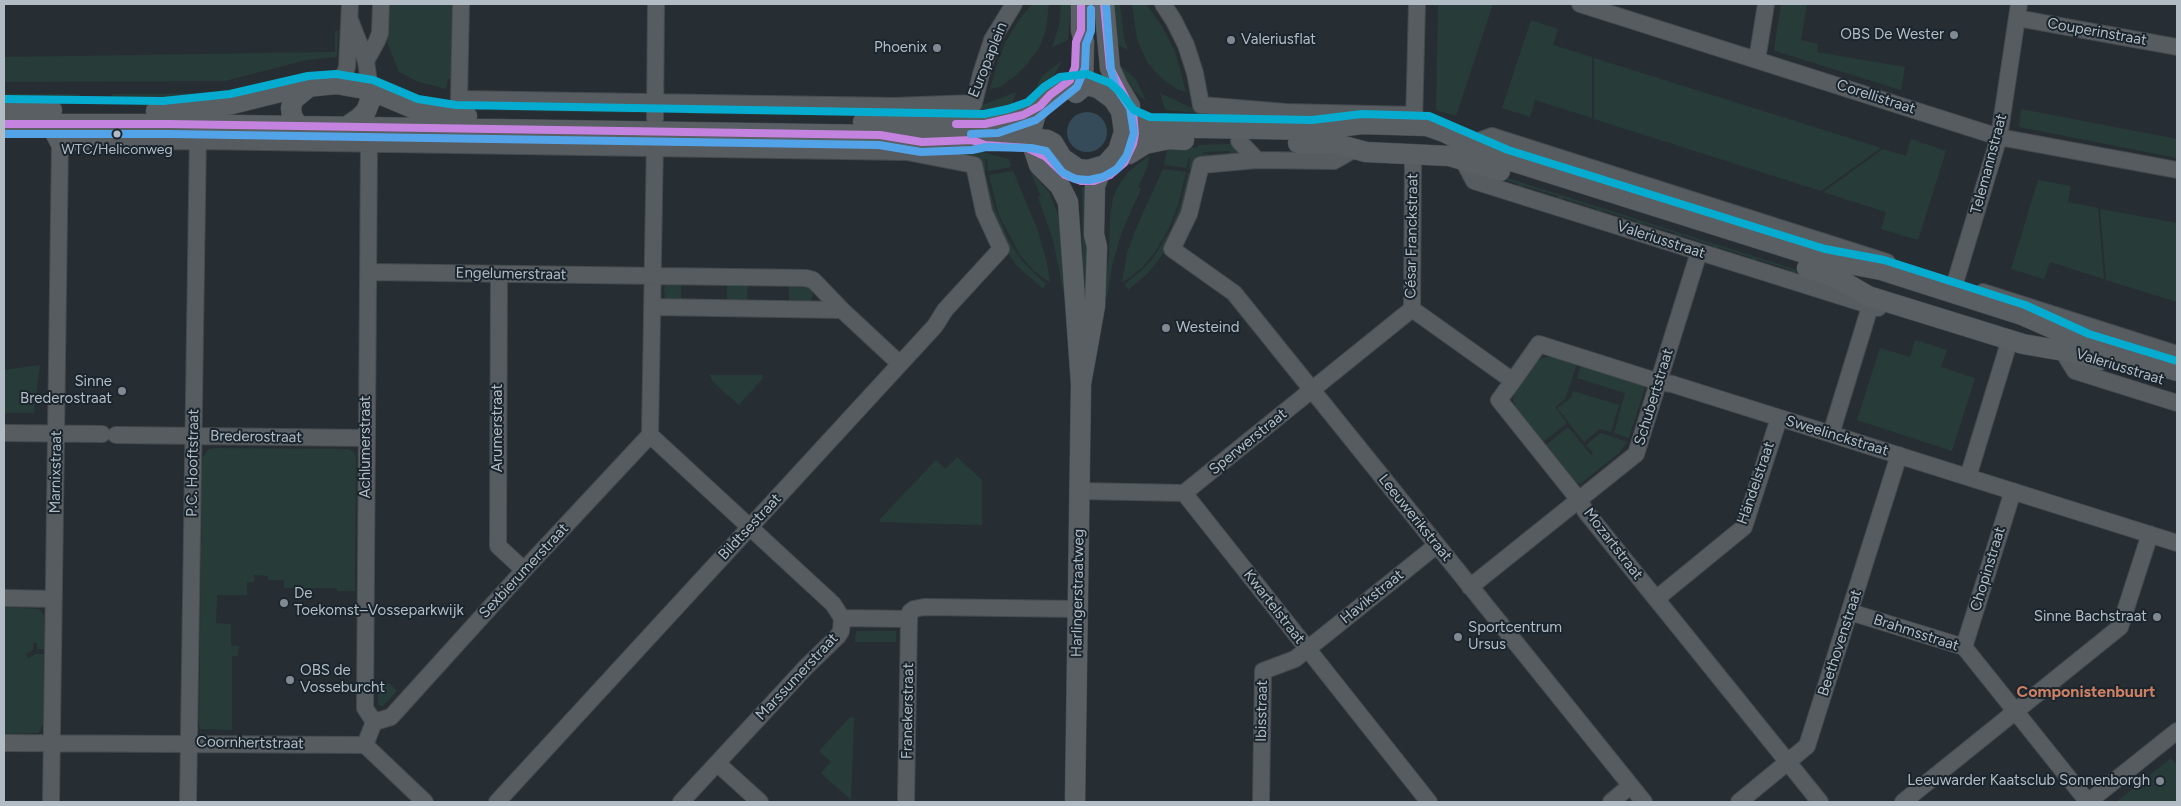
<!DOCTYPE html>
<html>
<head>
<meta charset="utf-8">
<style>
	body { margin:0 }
	#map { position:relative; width:2181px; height:806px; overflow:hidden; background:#272e33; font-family:Figtree,sans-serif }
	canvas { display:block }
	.frame { position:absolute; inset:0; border:5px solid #b1bcc5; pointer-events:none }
</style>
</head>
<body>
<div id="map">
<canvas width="2181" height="806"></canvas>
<div class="frame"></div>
</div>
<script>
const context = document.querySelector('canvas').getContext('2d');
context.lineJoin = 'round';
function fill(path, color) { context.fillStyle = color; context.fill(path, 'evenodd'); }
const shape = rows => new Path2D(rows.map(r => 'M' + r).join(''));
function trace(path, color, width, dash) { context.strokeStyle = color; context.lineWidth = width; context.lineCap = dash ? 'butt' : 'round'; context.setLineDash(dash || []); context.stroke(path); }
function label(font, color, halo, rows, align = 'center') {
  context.font = font + ' Figtree,sans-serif'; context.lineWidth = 4; context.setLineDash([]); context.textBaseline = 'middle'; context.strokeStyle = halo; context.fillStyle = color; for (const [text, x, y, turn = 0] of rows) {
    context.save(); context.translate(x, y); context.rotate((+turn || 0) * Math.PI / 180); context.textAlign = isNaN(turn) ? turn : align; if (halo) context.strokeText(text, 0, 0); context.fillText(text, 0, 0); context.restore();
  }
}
const green = shape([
	[384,4,454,4,453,79,448,79,446,89,419,82,399,72,385,37],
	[1032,4,1049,4,1046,30,1039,48,1027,64,1014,77,1000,87,990,89,997,64,1006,41,1019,20],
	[1061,4,1071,4,1068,40,1052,47,1059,26],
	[1113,4,1120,4,1124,39,1128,50,1115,43],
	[1132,4,1146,4,1160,23,1175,51,1186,92,1177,89,1163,80,1147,62,1137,39],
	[1438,4,1493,4,1456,116,1436,110],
	[1781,4,1807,4,1801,40,1818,44,1817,52,1905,67,1901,90,1775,51,1774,50],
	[1531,20,1558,29,1553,45,1592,57,1592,118,1535,100,1530,117,1502,108],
	[335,31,338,31,337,57,306,60,225,81,4,82,4,57,335,52],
	[1594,58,1881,148,1821,191,1594,119],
	[1063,60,1049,83,1029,101,1042,76],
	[1117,63,1135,78,1146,101,1128,85],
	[335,70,336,72,328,78,154,107,112,101,112,94,228,93,311,72],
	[377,76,424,97,427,105,381,85,375,77],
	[1016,92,1010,111,1000,114,924,118,910,109,942,108,942,114,944,114,944,108,982,105],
	[1160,93,1190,107,1272,115,1290,124,1261,118,1198,116,1197,113,1165,110],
	[4,94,80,94,80,101,47,107,4,106],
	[441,101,455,102,455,109,480,109,481,104,485,104,485,110,511,110,511,104,516,104,516,110,542,110,542,105,547,105,547,110,573,111,573,105,577,105,577,111,603,111,603,106,608,106,608,111,632,112,633,105,640,107,634,113,460,110,440,108],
	[693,106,694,113,719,113,719,107,724,108,724,113,750,114,750,108,755,108,755,114,780,114,781,108,785,109,785,114,811,115,812,109,816,109,816,115,842,115,842,109,846,109,847,115,872,116,688,114,688,107],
	[2021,109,2177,139,2177,158,2019,127],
	[688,137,977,149,977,151,1009,159,1011,167,988,171,987,159,985,159,986,171,979,172,978,162],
	[1911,139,1946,151,1918,240,1881,229,1886,212,1823,192,1883,149,1906,156],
	[1229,144,1244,154,1212,160,1211,154,1230,153,1230,151,1203,152,1203,154,1209,154,1210,160,1196,170,1189,169,1190,158,1188,158,1187,168,1164,165,1167,149,1198,147,1198,145],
	[1150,155,1146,170,1138,187,1141,189,1121,234,1112,266,1107,297,1103,301,1109,254,1110,215,1113,198,1118,186,1129,171],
	[1163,169,1186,172,1178,205,1169,228,1155,252,1142,268,1122,283,1127,253,1135,231],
	[1482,170,1822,278,1828,282,1796,271,1794,276,1790,275,1791,270,1757,259,1755,264,1751,263,1752,258,1719,247,1717,252,1713,250,1714,246,1681,235,1679,240,1674,238,1675,233,1642,223,1640,227,1635,226,1636,221,1602,210,1600,215,1596,213,1597,209,1563,198,1561,203,1556,201,1558,196,1524,186,1522,190,1517,189,1518,184,1485,173],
	[1013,171,1037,228,1047,263,1050,283,1034,271,1020,255,999,215,989,175],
	[1030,171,1049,192,1060,220,1065,299,1053,240,1038,197,1041,196],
	[1188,173,1195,174,1194,182,1167,249,1148,273,1128,290,1125,284,1143,269,1153,258,1171,229,1180,206],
	[980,176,986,176,995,209,1010,243,1023,262,1046,284,1043,289,1016,265,1001,241],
	[2038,180,2071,186,2068,202,2098,208,2104,279,2050,262,2044,279,2011,269],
	[1082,187,1090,187,1091,302,1079,302,1083,274],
	[2100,209,2177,223,2177,302,2106,280],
	[668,283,681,283,681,302,667,300,665,298,664,288],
	[727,283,748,284,747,303,727,302],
	[789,284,804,284,812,290,813,296,810,301,789,303],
	[1915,340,1947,350,1941,367,1975,378,1952,451,1857,420,1880,348,1910,357],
	[1545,357,1552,357,1577,364,1565,399,1555,407,1567,423,1543,442,1516,409,1513,399,1515,392,1537,361],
	[40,365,34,413,4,413,4,370],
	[1581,366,1641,385,1645,388,1629,438,1614,433,1625,393,1577,378],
	[710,375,762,375,763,378,739,405,713,382],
	[1573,391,1619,405,1611,432,1600,429,1584,442,1557,408,1571,398],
	[1568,427,1591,455,1593,453,1586,445,1601,433,1627,442,1619,453,1580,484,1574,480,1546,445],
	[215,448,348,449,354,452,356,458,355,591,337,591,337,588,284,588,284,580,268,580,268,576,254,575,254,582,247,582,247,595,217,595,216,623,231,624,231,645,239,646,238,656,232,656,232,730,200,729,199,724,202,458,208,450],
	[957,457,982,480,982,525,880,522,880,519,936,460,945,469],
	[4,607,39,609,44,616,44,649,37,649,37,643,33,643,33,650,26,654,28,658,36,654,44,654,43,725,38,733,4,734],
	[856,631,896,631,896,642,855,642],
	[389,683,397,691,384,705,380,706,378,704,379,686],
	[852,717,854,718,851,800,821,773,831,762,819,751,849,718],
	[2171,758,2177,765,2177,802,2116,802]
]);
const water = shape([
	'1067 132a20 20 0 1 1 40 0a20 20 0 1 1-40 0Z'
]);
const minor = shape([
	[461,4,459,99,894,106,974,103,981,74,992,40,1014,4],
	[1163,4,1174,21,1186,45,1195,73,1201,105,1286,112,1414,115],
	[1580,4,1999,137,2177,170],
	[2017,18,2177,47],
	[350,20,366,61,370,90],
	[1757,60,1766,4],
	[366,61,377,41,380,33,381,4],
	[336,84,345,73,347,67,350,4],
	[655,119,656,4],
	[1414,124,1417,4],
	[655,138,650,435,833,604,842,618,841,631,838,636,806,667,681,802],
	[1239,141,1257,160],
	[1470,144,1492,136,1887,262],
	[1355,149,1334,161,1257,160,1201,165,1189,214,1172,249,1234,293,1644,802],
	[1463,160,1474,181,1878,308],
	[368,272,806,278,813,280,819,286,842,310,900,364],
	[499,274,498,546,524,570],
	[1983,292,2177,354],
	[1952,293,1999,137,2019,4],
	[653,307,842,310],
	[1412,309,1513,381,1499,400,1579,500,1586,512,1820,802],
	[1412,309,1413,154],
	[2062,350,2075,371,2177,403],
	[1513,381,1539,344,1659,382,1672,384,2177,543],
	[4,433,102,434],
	[1831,434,1873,297],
	[116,435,366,438],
	[1968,477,2007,349],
	[1080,491,1184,493],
	[1184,493,1429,802],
	[1184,493,1412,309],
	[1470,587,1636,454,1699,252],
	[4,598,54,599],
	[1656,599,1744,527,1779,418],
	[1850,612,1964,647,2088,802],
	[842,618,909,619,910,612,914,609,924,607,1078,609],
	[1964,647,2013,491],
	[374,722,391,717,524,570,650,435],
	[4,743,365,745,425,802],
	[365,745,374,722,365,708,369,144],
	[717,763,760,802],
	[51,802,60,142,198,141,907,152,974,165,984,212,1001,249,945,310,935,326,900,364,497,802],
	[188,802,198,131],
	[906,802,909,619],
	[1261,802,1263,671,1295,659,1437,545],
	[1611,802,1630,786],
	[1739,802,1807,746,1899,455],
	[1903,802,2120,627,2150,534],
	[2088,802,2177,731]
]);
const major = shape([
	[1104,4,1110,68,1118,86,1130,106],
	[1076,93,1083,87,1084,42,1081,30,1081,4],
	[4,109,52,110],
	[156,111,189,109,232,104,296,88,336,84,370,90,415,109,443,114,467,116],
	[1121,111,1135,123,1148,127,1313,130,1362,124,1427,126,1444,132,1485,152,1505,159,1823,259,1881,270,2022,315,2086,343,2177,371],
	[863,122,985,124,1023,115,1040,106],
	[50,123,60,142],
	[4,124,169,124,880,135,922,142,972,140,985,137,1032,138,1047,140,1053,143,1062,158,1078,169,1088,170,1105,165],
	[298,126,292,116,291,108,293,100,310,86],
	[346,127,359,118,366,111,370,101,370,90],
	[1298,143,1336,144,1366,152,1449,156,1500,171],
	[1129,154,1145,144,1169,139,1184,140],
	[1807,268,1839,279,1868,296,2023,344,2075,353,2100,360],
	[1075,802,1081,384,1068,202,1060,186,1039,165,1034,150,1031,131,1036,114,1050,95,1064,86,1083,84,1098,88,1113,99,1121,111,1124,132,1118,151,1101,170,1095,186,1094,234,1097,247,1095,306,1081,384]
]);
const bus1 = shape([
	[4,124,169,124,880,135,922,142,972,140,985,145,1027,148,1046,157,1065,175,1081,181,1094,181,1110,175,1124,163,1133,144,1135,134,1133,112,1110,68,1104,4],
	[956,124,985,124,1023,115,1040,106,1050,95,1070,80,1075,67,1076,42,1081,30,1081,4]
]);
const bus2 = shape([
	[4,134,169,134,879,145,921,152,972,150,986,147,1031,148,1046,151,1062,172,1075,179,1089,180,1103,177,1117,169,1127,155,1134,133,1130,108,1116,87,1111,70,1106,4],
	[971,134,998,133,1036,120,1077,87,1085,68,1086,44,1091,31,1091,9]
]);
const bus3 = shape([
	[4,99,163,101,230,94,308,76,336,74,373,80,418,99,456,105,984,114,1008,109,1028,102,1044,87,1060,77,1087,74,1110,83,1120,92,1134,110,1150,117,1312,120,1362,114,1429,116,1508,150,1825,249,1884,260,2025,305,2089,334,2177,361]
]);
const markers = [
	[1954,35,5,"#818a92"],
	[1231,40,5,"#818a92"],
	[937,48,5,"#818a92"],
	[117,134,4.5,"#b1bcc5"],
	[1166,328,5,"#818a92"],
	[122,391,5,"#818a92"],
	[284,603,5,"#818a92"],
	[2157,617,5,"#818a92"],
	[1458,637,5,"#818a92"],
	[290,680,5,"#818a92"],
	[2160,781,5,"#818a92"]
];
const busNames = [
	["WTC/Heliconweg",117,150]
];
const streetNames = [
	["Couperinstraat",2097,32,10],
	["Europaplein",988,60,-68],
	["Corellistraat",1876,97,18],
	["Telemannstraat",1989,164,-75],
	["César Franckstraat",1412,236,-89],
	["Valeriusstraat",1661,240,18],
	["Engelumerstraat",511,274,1],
	["Valeriusstraat",2120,367,17],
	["Schubertstraat",1654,397,-73],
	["Arumerstraat",498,428,-90],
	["Sweelinckstraat",1837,436,17],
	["Brederostraat",256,437,1],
	["Sperwerstraat",1248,442,-39],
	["Achlumerstraat",366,447,-90],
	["P.C. Hooftstraat",193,463,-89],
	["Marnixstraat",56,472,-89],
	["Händelstraat",1756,483,-71],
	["Leeuwerikstraat",1415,518,51],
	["Bildtsestraat",750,527,-47],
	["Mozartstraat",1613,544,52],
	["Chopinstraat",1988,569,-73],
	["Sexbierumerstraat",524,571,-47],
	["Harlingerstraatweg",1078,593,-89],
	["Havikstraat",1372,597,-39],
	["Kwartelstraat",1274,607,52],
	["Brahmsstraat",1916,633,18],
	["Beethovenstraat",1840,643,-72],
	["Marssumerstraat",797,677,-47],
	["Franekerstraat",908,711,-89],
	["Ibisstraat",1262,711,-89],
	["Coornhertstraat",250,743,1]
];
const poiNames = [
	["OBS De Wester",1944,35],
	["Valeriusflat",1241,40,"left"],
	["Phoenix",927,48],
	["Westeind",1176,328,"left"],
	["Sinne",112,382],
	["Brederostraat",112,399],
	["De",294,594,"left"],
	["Toekomst–Vosseparkwijk",294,611,"left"],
	["Sinne Bachstraat",2147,617],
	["Sportcentrum",1468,628,"left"],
	["Ursus",1468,645,"left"],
	["OBS de",300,671,"left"],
	["Vosseburcht",300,688,"left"],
	["Leeuwarder Kaatsclub Sonnenborgh",2150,781]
];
const neighbourhoodNames = [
	["Componistenbuurt",2086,692]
];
fill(green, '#273b39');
fill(water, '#354b5a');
trace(minor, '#454a4e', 18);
trace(major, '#454b50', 21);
trace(minor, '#575c61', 16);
trace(major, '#595f63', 20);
trace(bus1, '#c483df', 8);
trace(bus2, '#53a3e8', 8);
trace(bus3, '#06acd0', 8);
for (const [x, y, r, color] of markers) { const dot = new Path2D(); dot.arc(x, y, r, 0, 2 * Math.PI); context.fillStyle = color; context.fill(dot); trace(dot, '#1b252d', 2); }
label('14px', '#b1bcc5', '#1b252d', busNames);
label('15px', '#b1bcc5', '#1b252d', streetNames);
label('15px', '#b1bcc5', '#1b252d', poiNames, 'right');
label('bold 16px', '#ce8063', '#1b252d', neighbourhoodNames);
</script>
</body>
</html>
